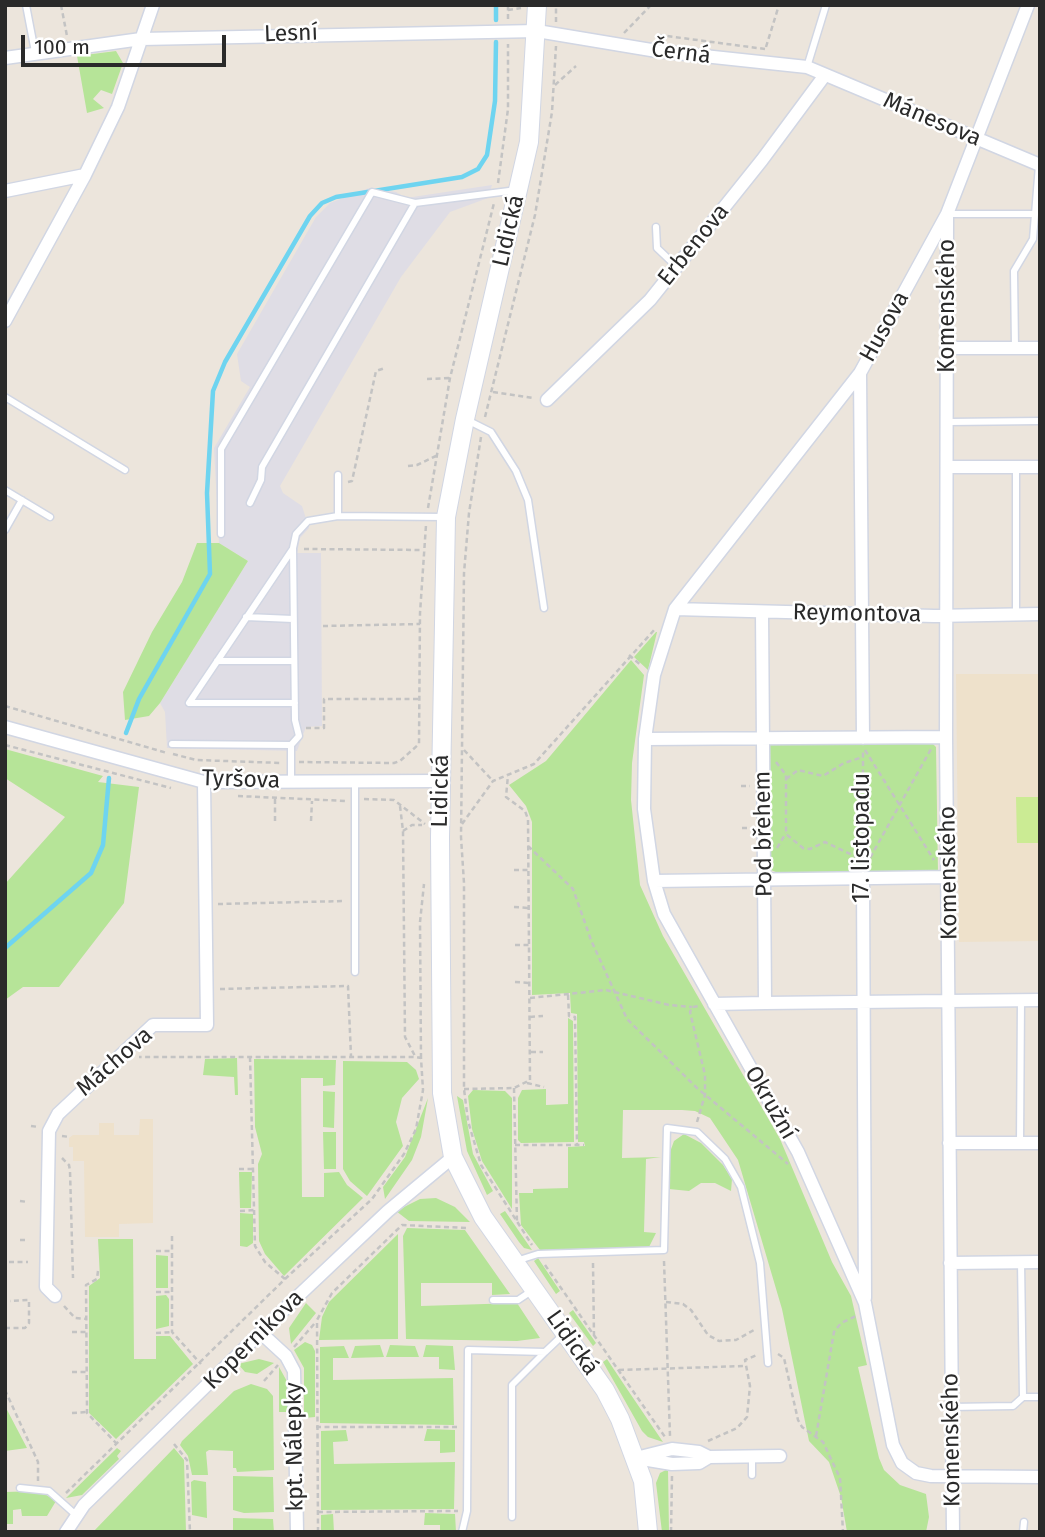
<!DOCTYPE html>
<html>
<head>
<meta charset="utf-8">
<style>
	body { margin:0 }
	#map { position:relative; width:1045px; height:1537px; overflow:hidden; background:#ece5dc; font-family:"Fira Sans",sans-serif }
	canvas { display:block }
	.frame { position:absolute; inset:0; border:7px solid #2a2a2a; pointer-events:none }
	.scale { position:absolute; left:21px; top:35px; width:205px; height:32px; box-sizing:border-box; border:4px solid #2a2a2a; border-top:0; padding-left:9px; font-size:21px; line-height:24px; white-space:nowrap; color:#2a2a2a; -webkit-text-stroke:5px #fff; paint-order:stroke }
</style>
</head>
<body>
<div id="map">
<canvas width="1045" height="1537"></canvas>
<div class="frame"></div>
<div class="scale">100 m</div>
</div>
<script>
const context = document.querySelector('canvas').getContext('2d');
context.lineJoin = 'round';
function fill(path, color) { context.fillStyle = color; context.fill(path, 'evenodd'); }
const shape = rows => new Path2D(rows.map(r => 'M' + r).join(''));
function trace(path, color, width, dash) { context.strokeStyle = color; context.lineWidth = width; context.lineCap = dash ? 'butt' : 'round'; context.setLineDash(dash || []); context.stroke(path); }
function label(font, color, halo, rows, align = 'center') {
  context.font = font + ' "Fira Sans",sans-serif'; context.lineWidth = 5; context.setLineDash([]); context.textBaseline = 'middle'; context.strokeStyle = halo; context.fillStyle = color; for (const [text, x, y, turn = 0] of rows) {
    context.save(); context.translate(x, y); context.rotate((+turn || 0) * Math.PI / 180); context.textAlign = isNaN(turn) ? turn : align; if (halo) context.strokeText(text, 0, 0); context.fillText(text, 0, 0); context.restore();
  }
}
const industrial = shape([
	[492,185,488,198,450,212,401,277,280,486,283,493,302,506,309,528,300,538,297,553,321,553,322,726,306,727,297,751,167,748,165,712,160,703,248,561,219,543,214,448,250,387,241,381,237,354,316,217,330,203,369,188,396,192,406,198]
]);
const education = shape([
	[956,674,1040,674,1040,941,959,942],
	[140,1119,153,1119,153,1223,119,1224,119,1237,85,1237,84,1161,73,1161,73,1147,69,1147,69,1138,73,1135,99,1135,99,1123,114,1123,114,1135,139,1135]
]);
const green = shape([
	[116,51,123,63,112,94,101,90,93,99,104,108,87,113,77,56],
	[197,543,219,543,248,561,160,703,149,716,125,720,123,692,152,632,182,582],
	[656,632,657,632,648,670,634,657],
	[631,660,644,675,632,763,631,800,640,885,663,936,780,1139,832,1262,851,1296,867,1365,858,1367,879,1458,884,1470,900,1485,926,1494,929,1517,926,1532,847,1532,841,1497,829,1462,809,1441,782,1309,738,1160,710,1118,695,1111,682,1110,623,1110,622,1158,661,1157,646,1159,644,1232,656,1233,649,1247,540,1250,521,1225,519,1193,533,1193,533,1189,568,1188,568,1147,585,1146,584,1142,578,1142,577,1014,571,1013,570,993,532,995,532,822,526,806,509,785,546,761],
	[931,742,936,747,938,873,778,873,771,870,770,745],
	[5,749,103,776,98,782,139,787,124,903,59,987,23,987,5,1000,5,884,65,817,5,778],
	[568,1018,573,1021,574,1142,521,1143,518,1140,518,1098,522,1090,546,1089,546,1105,568,1104],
	[237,1058,238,1095,235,1095,234,1077,203,1075,205,1059],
	[254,1059,336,1060,335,1085,323,1086,323,1078,301,1078,302,1197,324,1197,324,1173,339,1172,347,1185,363,1198,284,1276,265,1254,259,1241,258,1164,262,1154,255,1127],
	[343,1061,407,1062,416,1070,419,1079,402,1098,396,1122,403,1146,367,1196,350,1181,343,1169],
	[473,1090,505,1091,512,1098,512,1209,482,1161,472,1129,468,1096],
	[323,1091,335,1092,334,1128,323,1127],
	[457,1096,463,1100,473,1154,493,1191,487,1195,467,1151],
	[428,1098,421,1137,412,1160,385,1199,383,1187,405,1157],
	[323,1132,336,1132,336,1169,324,1169],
	[684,1134,701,1143,723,1165,732,1179,731,1191,715,1183,701,1183,689,1191,669,1189,670,1152,674,1141],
	[239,1172,252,1172,251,1208,240,1208],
	[436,1198,455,1207,470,1222,409,1221,396,1211,420,1199],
	[505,1211,532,1250,524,1248,519,1242,500,1214],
	[240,1213,253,1214,253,1243,247,1247,240,1246],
	[407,1228,465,1230,510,1294,492,1295,492,1283,421,1283,421,1306,517,1303,540,1338,517,1341,406,1339,403,1236],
	[398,1234,398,1339,319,1340,322,1317,329,1302],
	[98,1239,133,1239,134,1359,156,1359,156,1336,170,1336,193,1364,116,1439,89,1413,89,1286,100,1278],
	[156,1255,168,1256,168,1288,156,1288],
	[538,1258,560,1291,556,1294,534,1261],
	[166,1295,169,1299,169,1326,156,1329,156,1296],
	[306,1303,316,1313,291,1344,289,1328],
	[573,1310,596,1343,593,1346,569,1313],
	[305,1342,312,1345,315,1351,315,1417,304,1418,304,1368,294,1350],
	[380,1345,384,1357,351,1358,355,1346],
	[390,1345,415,1346,419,1357,386,1357],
	[426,1345,453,1346,455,1370,439,1369,439,1357,423,1357],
	[344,1346,349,1358,333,1358,333,1380,453,1378,454,1425,320,1423,320,1347],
	[259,1359,274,1363,257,1374,245,1372,238,1364],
	[607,1359,625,1386,663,1442,648,1437,642,1431,603,1362],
	[279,1367,289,1385,289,1412,279,1412],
	[251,1384,267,1389,273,1396,274,1470,237,1472,236,1468,233,1468,233,1451,209,1450,206,1452,208,1475,192,1475,188,1456,180,1445,182,1441,234,1391],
	[5,1406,27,1448,5,1451],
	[427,1429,455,1430,455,1452,440,1453,440,1441,424,1441],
	[346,1430,348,1441,333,1442,334,1464,455,1462,454,1509,321,1510,321,1431],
	[117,1448,121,1451,117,1456,119,1459,82,1495,66,1498],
	[174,1448,184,1460,186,1532,93,1532],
	[668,1469,669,1532,662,1532,656,1483,660,1473],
	[233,1476,273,1477,274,1512,244,1513,233,1510],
	[194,1480,206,1482,207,1518,192,1515,191,1482],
	[40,1491,56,1501,47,1516,22,1516,21,1509,13,1510,13,1524,5,1524,5,1492],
	[425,1513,455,1514,456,1532,440,1532,440,1525,424,1525],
	[333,1514,334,1532,321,1532,321,1515],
	[233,1518,273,1519,274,1532,233,1532]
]);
const pitch = shape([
	[1016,797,1040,797,1040,843,1017,843]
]);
const stream = shape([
	[496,20,496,5],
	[126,733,139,699,210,574,207,493,213,391,225,362,310,216,322,203,336,197,462,177,478,169,487,155,495,101,496,42],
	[5,948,91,873,103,845,109,778]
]);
const path = shape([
	[61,5,67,36],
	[508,10,521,8],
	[508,19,508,5],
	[556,22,556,5],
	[624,33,651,5],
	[659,35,765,49],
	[766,47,779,5],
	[555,85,576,66],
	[498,183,508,109,508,44],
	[427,379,450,378],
	[493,392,534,398],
	[485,417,535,215,552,112,556,46],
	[481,437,469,513,464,573,461,837,464,883,464,1089,468,1121,481,1165,532,1245],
	[408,466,417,465,436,456],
	[348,482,352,481,376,371,385,368],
	[428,508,450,378,494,203],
	[304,549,423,550],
	[323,626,420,624],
	[629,655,642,666],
	[5,706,167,753],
	[306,728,324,728,324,699,420,699],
	[5,745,171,788],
	[464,750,493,781],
	[865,750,934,860],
	[173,754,196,760,282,763],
	[299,762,394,763,400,761,419,744,420,613,426,525],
	[776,762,786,775,786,834,803,848,810,849,825,842,863,860],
	[786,779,798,770,823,776,844,763,863,757],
	[741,786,750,786],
	[238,796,347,801],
	[364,799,394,800,425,824],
	[400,806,403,831,405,1037,415,1056],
	[275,821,275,799],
	[311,821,312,801],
	[462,824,493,781,534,764,655,629],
	[742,828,750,828],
	[403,831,412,825,422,825],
	[528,846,573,889,591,940,627,1019,697,1088,788,1164],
	[777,848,786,833],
	[866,865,931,749],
	[863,868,863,752],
	[514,870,529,870],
	[218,904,345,901],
	[514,907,529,908],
	[515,945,530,945],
	[515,982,530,983],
	[220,989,348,986,351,1056],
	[568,995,569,1016,575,1017,577,1145],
	[530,998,606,990,669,1005,692,1007],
	[530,1017,543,1016],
	[531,1052,543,1052],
	[250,1057,255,1246,265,1262,285,1279],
	[421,1058,420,922,424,884],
	[527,1083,544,1087],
	[514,1088,517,1223],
	[464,1089,514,1088,530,1080,528,819,525,811,506,797,508,775],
	[697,1122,705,1095,705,1075,690,1012,692,1007,700,1006],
	[31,1126,39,1127],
	[62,1136,70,1137],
	[515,1145,584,1145],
	[62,1158,69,1165,70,1171,73,1278],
	[239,1169,254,1169],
	[20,1201,28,1202],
	[240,1211,255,1210],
	[172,1236,172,1332,201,1364],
	[20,1240,27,1240],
	[156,1251,172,1251],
	[664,1261,670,1436],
	[9,1262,28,1262],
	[593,1263,594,1336],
	[545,1265,665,1437],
	[98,1271,97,1279,86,1285,87,1408,87,1413,117,1444],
	[156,1292,172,1292],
	[666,1302,683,1304,691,1310,708,1335,719,1341,736,1340,754,1330],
	[64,1306,75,1318,87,1319],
	[5,1328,25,1328,29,1323,29,1300,10,1301],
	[72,1332,87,1332],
	[156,1333,172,1332],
	[294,1347,315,1323],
	[778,1354,784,1358,798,1420,802,1427,823,1442,840,1478,843,1532],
	[619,1370,745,1366],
	[72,1372,87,1372],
	[264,1381,278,1365],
	[5,1390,38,1462,38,1481],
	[72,1413,87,1412],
	[316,1427,457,1427],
	[816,1436,834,1332,841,1323,856,1316],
	[708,1441,737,1428,747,1417,750,1386,745,1360,757,1355],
	[174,1444,187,1460,190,1532],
	[66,1493,285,1279,372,1199,404,1154,416,1129,423,1090,421,1058,416,1057,139,1057],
	[318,1512,458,1511],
	[318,1532,317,1320,332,1293,402,1225,466,1228],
	[671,1532,672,1476]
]);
const lane = shape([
	[26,5,35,52],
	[807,67,826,5],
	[947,214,1034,214],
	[656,227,657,248,677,267],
	[1015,348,1014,271,1033,239,1039,165],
	[5,397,125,470],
	[467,420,491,432,516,471,528,500,544,608],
	[949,422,1040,421],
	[1016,467,1016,615],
	[5,490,50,517],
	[250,503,261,480,262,467,415,203,517,190],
	[338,516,338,475],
	[5,530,22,500],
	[221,534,221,449,372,192,415,203],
	[292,550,189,703,295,703],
	[246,617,293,619],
	[217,661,294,661],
	[172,744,291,745,291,782],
	[291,745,299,736,295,720,293,548,296,534,308,521,338,516,444,517],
	[355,782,355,972],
	[1020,1143,1021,1000],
	[516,1261,538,1254,664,1250,667,1128,697,1132,725,1159,741,1187,760,1263,768,1363],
	[493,1300,518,1300,533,1290],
	[1023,1397,1040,1397],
	[951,1407,1013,1406,1023,1397,1021,1262],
	[752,1475,752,1457],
	[20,1488,49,1491,76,1515],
	[512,1517,512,1385,545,1352],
	[462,1532,467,1511,468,1350,545,1352,564,1334],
	[1023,1532,1024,1522]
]);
const street = shape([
	[1028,5,947,214,860,373,675,609,654,675,645,739,644,809,654,881,664,914,798,1152,865,1303,893,1445,902,1463,916,1473,931,1476,1040,1477],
	[5,58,141,39,537,31,657,51,807,67,1040,165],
	[5,191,85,175],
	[947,216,946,737,953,1532],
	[5,321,85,175,118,107,153,5],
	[948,348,1040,348],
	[860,373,863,738],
	[547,400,650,300,762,160,825,75],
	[948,467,1040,467],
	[675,609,934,616,1040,614],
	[5,727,204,782,441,781],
	[645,739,946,737],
	[863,878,865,1298],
	[654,881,949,877],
	[765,1003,1040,1000],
	[714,1004,765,1003,762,613],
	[949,1143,1040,1143],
	[950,1263,1040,1262],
	[55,1296,46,1287,49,1131,58,1114,153,1025,207,1025,204,782],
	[261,1333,286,1356,294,1371,297,1532],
	[636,1458,672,1449,699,1452,709,1457,780,1456],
	[642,1459,672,1464,699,1463,709,1457],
	[66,1532,84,1505,296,1298,388,1211,453,1157]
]);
const secondary = shape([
	[537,5,529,142,465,419,446,517,440,837,442,1093,453,1157,483,1217,605,1390,620,1419,643,1481,648,1532]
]);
const streetNames = [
	["Lesní",291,34,-2],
	["Černá",681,53,7],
	["Mánesova",932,120,23],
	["Lidická",509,231,-77],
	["Erbenova",694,245,-51],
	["Komenského",948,306,-90],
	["Husova",885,327,-61],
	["Reymontova",857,614,1],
	["Tyršova",241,780,2],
	["Lidická",441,791,-89],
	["Pod břehem",764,834,-91],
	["17. listopadu",863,838,-90],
	["Komenského",949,873,-91],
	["Máchova",115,1062,-41],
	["Okružní",770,1103,60],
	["Kopernikova",254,1340,-45],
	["Lidická",572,1343,55],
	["Komenského",952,1440,-91],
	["kpt. Nálepky",295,1447,-91]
];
fill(industrial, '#dfdde5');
fill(education, '#eee1cb');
fill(green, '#b6e498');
fill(pitch, '#cbeb94');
trace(stream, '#6ed4f0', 4.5);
trace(lane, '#d1d6e3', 9);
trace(street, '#d1d6e3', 15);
trace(secondary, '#d1d6e3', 20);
trace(path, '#c3c3c3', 2.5, [5, 3.5]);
trace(lane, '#fff', 6);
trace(street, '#fff', 12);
trace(secondary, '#fff', 18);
label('23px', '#2a2a2a', '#fff', streetNames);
</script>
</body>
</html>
